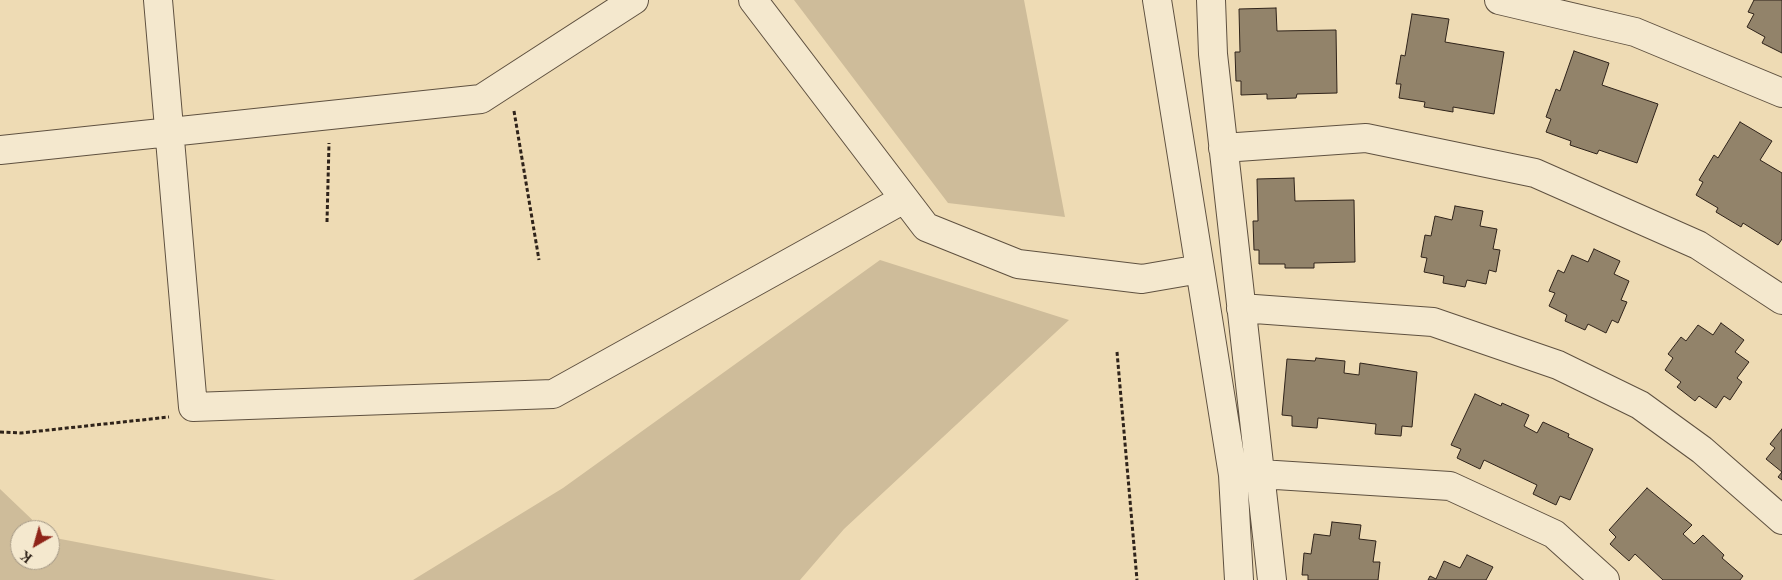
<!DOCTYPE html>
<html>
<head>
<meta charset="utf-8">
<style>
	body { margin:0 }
	#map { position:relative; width:1782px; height:580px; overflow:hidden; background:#eedbb4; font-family:Cardo,serif }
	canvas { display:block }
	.north { position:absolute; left:10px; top:520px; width:50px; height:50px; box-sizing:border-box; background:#f4e8ce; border:1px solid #a59986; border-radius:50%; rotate:218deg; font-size:14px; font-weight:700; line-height:20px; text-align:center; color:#2f231a }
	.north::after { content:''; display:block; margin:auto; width:18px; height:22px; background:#8f2418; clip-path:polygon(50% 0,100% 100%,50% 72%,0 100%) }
</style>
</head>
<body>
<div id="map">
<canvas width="1782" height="580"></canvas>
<div class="north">K</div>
</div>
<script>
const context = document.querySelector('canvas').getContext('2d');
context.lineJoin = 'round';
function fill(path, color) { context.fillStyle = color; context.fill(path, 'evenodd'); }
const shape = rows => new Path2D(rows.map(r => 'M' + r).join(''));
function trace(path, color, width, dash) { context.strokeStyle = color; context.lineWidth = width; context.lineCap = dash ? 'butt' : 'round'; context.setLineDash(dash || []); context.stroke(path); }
const green = shape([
	[794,0,1024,0,1065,217,948,203],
	[880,260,1069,320,844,529,800,580,413,580,563,488],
	[0,489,43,530,20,530,20,560,50,560,50,537,276,580,0,580]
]);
const building = shape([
	[1754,0,1782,0,1782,53,1762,43,1765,37,1747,27,1754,14,1748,12,1754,0],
	[1276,8,1277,31,1336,30,1337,93,1297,94,1296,98,1267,99,1267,94,1241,95,1241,81,1236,81,1235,52,1240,52,1239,9,1276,8],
	[1412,14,1449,19,1445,42,1504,52,1494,114,1453,107,1453,112,1424,107,1425,102,1399,98,1401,84,1396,84,1401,55,1405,56,1412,14],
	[1574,51,1609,63,1602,85,1658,104,1637,163,1599,150,1597,154,1570,145,1571,141,1546,132,1551,119,1546,117,1556,89,1560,91,1574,51],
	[1740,122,1772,141,1760,160,1782,173,1782,239,1778,245,1743,223,1741,227,1716,212,1718,208,1696,195,1703,182,1699,180,1714,155,1718,158,1740,122],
	[1294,178,1295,201,1354,200,1355,262,1314,263,1314,268,1285,268,1285,264,1259,264,1259,250,1254,250,1253,221,1258,221,1257,179,1294,178],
	[1455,206,1483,211,1480,226,1497,229,1493,249,1500,250,1496,272,1489,270,1486,284,1467,280,1465,287,1443,283,1444,276,1424,272,1427,258,1421,257,1425,235,1431,236,1435,216,1452,220,1455,206],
	[1594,249,1620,261,1614,274,1629,281,1621,300,1627,302,1618,323,1612,320,1606,333,1588,324,1585,330,1565,321,1567,315,1549,306,1555,293,1549,291,1558,270,1564,273,1572,255,1588,262,1594,249],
	[1721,323,1744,340,1735,352,1749,362,1737,378,1742,382,1730,400,1724,396,1716,408,1699,396,1695,401,1677,387,1681,382,1665,370,1673,358,1668,354,1681,337,1686,341,1698,325,1713,335,1721,323],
	[1316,358,1345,361,1344,373,1359,375,1360,363,1417,372,1412,427,1402,426,1401,436,1375,434,1376,424,1318,418,1317,428,1292,426,1292,416,1282,415,1287,359,1315,361,1316,358],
	[1475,394,1501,406,1502,403,1529,415,1524,426,1537,433,1543,422,1569,434,1568,437,1593,449,1570,500,1560,496,1556,505,1533,494,1537,485,1484,460,1480,469,1457,458,1461,449,1451,445,1475,394],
	[1782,429,1782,480,1778,477,1782,472,1766,459,1775,448,1770,444,1782,429],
	[1647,488,1692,525,1683,534,1694,544,1703,535,1724,555,1722,558,1743,576,1740,580,1663,580,1635,554,1629,561,1610,544,1616,537,1609,530,1647,488],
	[1332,522,1361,525,1359,539,1376,541,1373,562,1380,562,1378,580,1308,580,1308,575,1302,575,1304,553,1311,554,1314,534,1330,536,1332,522],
	[1467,555,1493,567,1486,580,1428,580,1430,576,1436,579,1444,561,1460,568,1467,555]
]);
const path = shape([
	[514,111,539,260],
	[327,222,329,143],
	[1117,352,1137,580],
	[0,432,21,433,169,417]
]);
const minor = shape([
	[158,0,193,407,553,394,904,199],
	[753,0,926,227,1018,264,1142,279,1200,269],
	[1157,0,1233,475,1239,580],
	[1211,0,1213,54,1272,580],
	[1499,0,1635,32,1782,93],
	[1223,148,1366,138,1535,173,1698,245,1782,300],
	[0,150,481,99,634,0],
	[1241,308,1433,322,1558,365,1640,405,1702,450,1782,520],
	[1260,474,1450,486,1554,534,1605,580]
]);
fill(green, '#cebc9a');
fill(building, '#92836a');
trace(building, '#2f231a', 1);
trace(minor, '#5f5140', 30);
trace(path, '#2f231a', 3, [4, 2.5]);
trace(minor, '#f4e8ce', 28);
</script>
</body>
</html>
